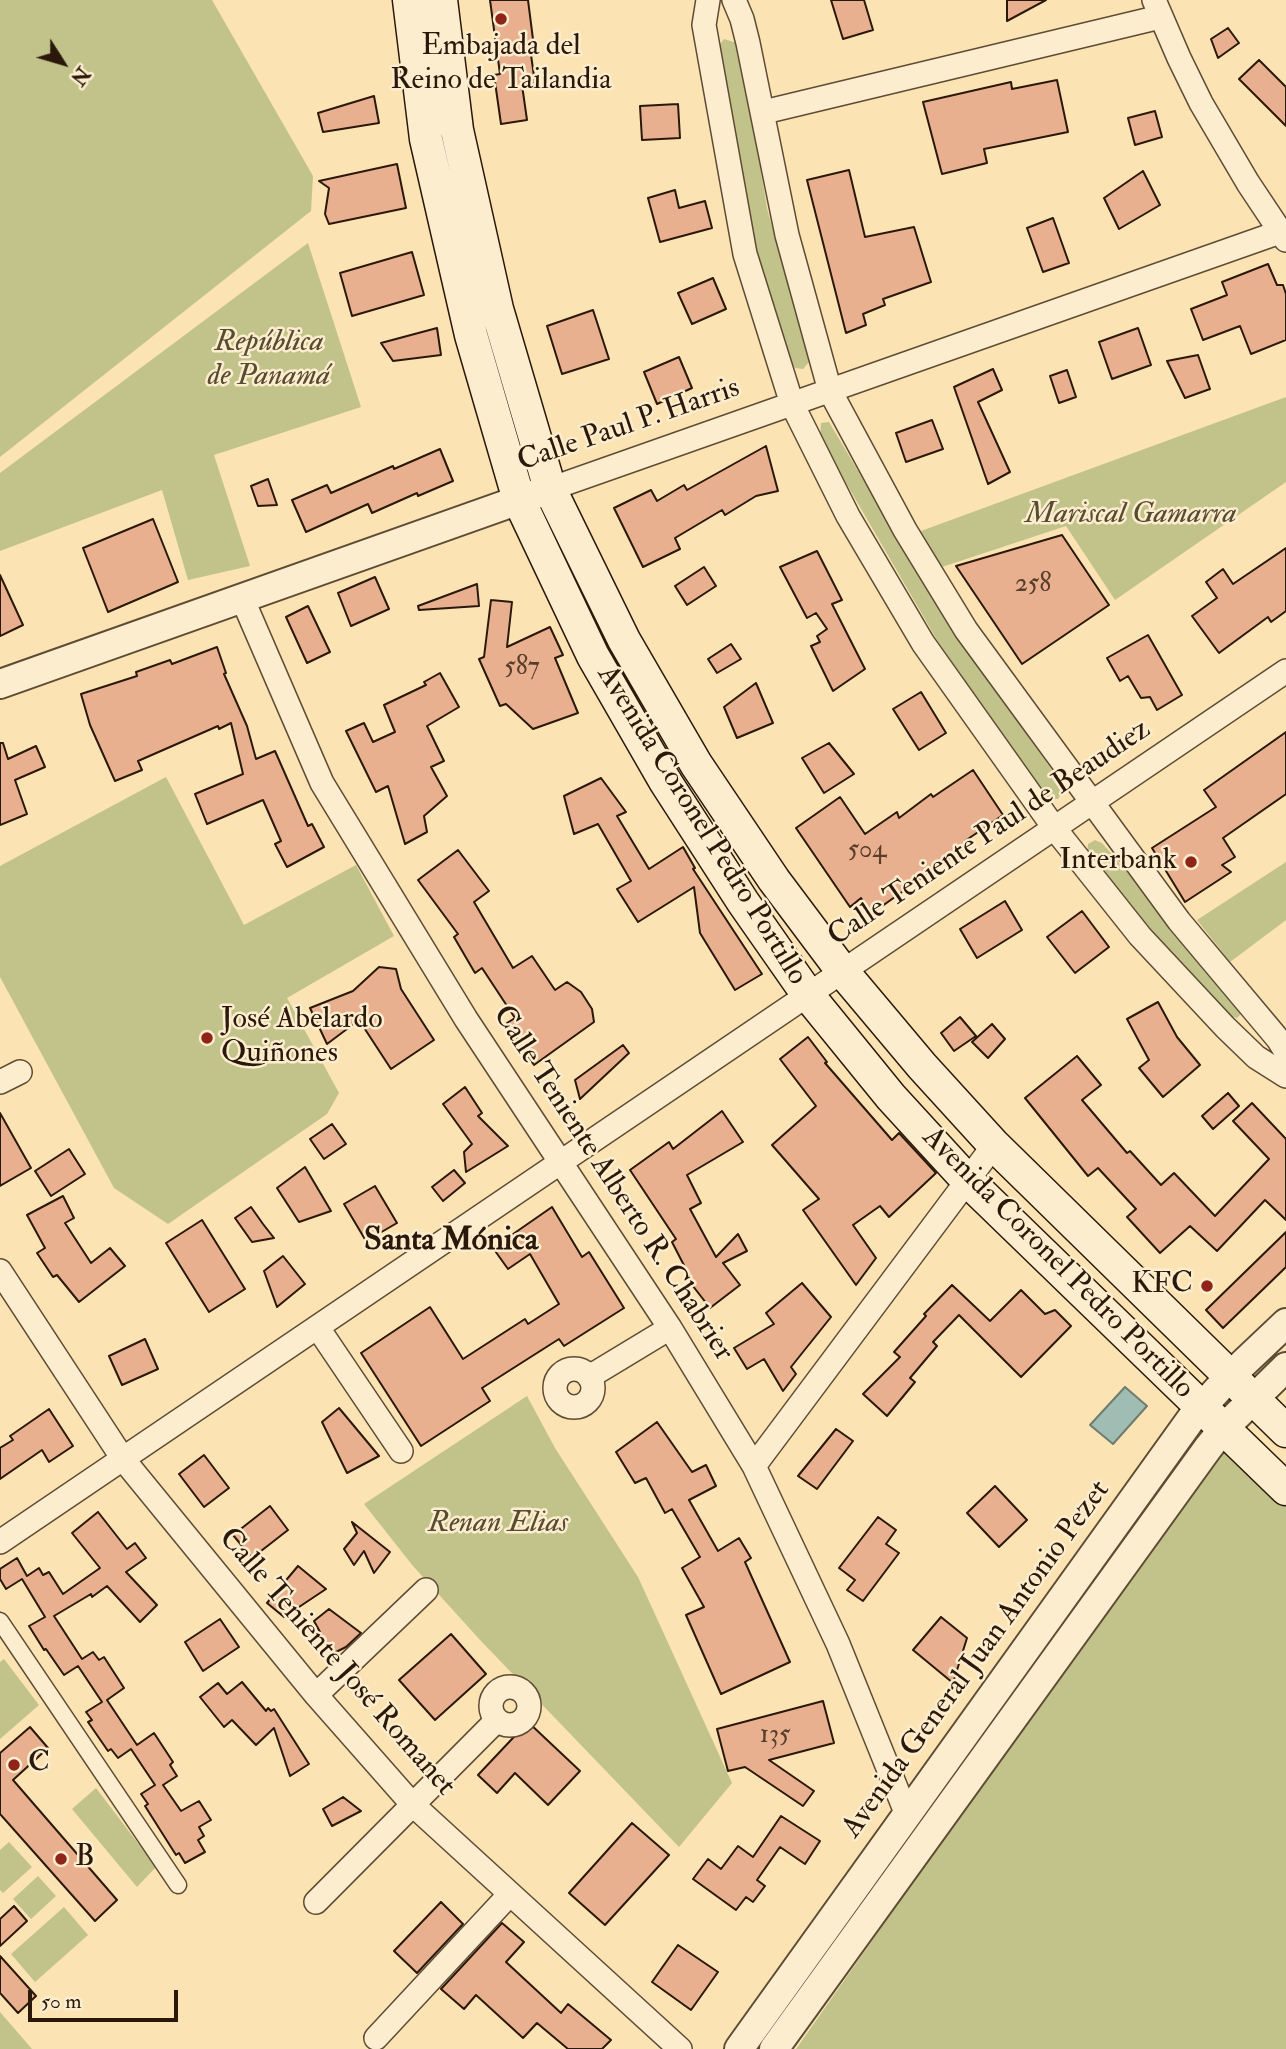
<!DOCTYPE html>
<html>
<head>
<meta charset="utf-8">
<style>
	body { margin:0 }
	#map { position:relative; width:1286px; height:2049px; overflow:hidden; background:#fbe3b3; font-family:"IM FELL Double Pica",serif }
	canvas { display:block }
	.north { position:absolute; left:28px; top:28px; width:70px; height:70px; -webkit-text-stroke:5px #fcedce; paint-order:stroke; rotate:127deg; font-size:19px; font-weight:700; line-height:28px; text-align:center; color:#2a180a }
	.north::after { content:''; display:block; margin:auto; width:24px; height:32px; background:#2a180a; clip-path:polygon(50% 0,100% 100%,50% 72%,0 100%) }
	.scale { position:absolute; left:28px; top:1990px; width:150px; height:32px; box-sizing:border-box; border:4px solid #2a180a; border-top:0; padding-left:9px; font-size:21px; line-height:24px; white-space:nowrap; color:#2a180a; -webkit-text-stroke:5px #fcedce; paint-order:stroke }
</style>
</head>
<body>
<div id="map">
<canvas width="1286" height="2049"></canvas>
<div class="north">N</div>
<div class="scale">50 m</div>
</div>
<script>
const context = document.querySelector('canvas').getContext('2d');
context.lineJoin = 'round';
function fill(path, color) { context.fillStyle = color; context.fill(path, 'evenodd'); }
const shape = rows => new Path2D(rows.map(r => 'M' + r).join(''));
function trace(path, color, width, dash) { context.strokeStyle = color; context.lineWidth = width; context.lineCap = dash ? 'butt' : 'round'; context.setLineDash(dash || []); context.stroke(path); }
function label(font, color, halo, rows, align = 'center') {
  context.font = font + ' "IM FELL Double Pica",serif'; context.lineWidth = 5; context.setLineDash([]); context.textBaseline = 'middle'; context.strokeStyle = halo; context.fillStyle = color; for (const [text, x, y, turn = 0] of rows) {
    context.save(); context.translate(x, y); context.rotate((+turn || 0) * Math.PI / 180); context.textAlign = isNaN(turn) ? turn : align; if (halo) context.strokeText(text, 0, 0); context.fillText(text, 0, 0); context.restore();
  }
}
const green = shape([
	[0,0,212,0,313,176,311,211,0,457],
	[724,39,740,44,767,208,809,362,803,369,795,368,781,346,740,203,718,47],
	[308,243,361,407,214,455,250,566,188,580,162,490,0,551,0,473],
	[1286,397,1286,482,1115,600,1066,526,942,567,921,531],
	[829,422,952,629,1061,783,1062,792,1058,799,1047,799,937,640,820,438,821,423],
	[166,777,244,925,356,865,394,936,287,998,339,1093,327,1114,168,1224,114,1188,0,977,0,866],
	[1095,840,1102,843,1240,1002,1243,1012,1237,1018,1227,1015,1087,857,1088,844],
	[1286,862,1286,920,1230,962,1197,920],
	[527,1396,555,1448,638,1577,732,1783,679,1847,481,1641,413,1566,364,1504],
	[1231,1448,1286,1503,1286,2049,796,2049,1214,1454],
	[4,1659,39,1705,0,1739,0,1662],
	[96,1788,156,1867,137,1887,72,1809],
	[9,1842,32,1867,3,1893,0,1890,0,1850],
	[38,1876,56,1896,31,1919,13,1899],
	[64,1907,88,1935,35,1982,11,1954],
	[0,2012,32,2049,0,2049]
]);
const water = shape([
	[1125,1387,1147,1406,1113,1444,1090,1425,1125,1387]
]);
const building = shape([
	[490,0,528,0,535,55,531,55,535,83,522,85,527,120,501,124,494,75,500,74,490,0],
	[831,0,864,0,873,30,843,39,831,0],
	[1007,0,1046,0,1007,21,1007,0],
	[1228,28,1239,43,1218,58,1211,39,1228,28],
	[1259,60,1286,87,1286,126,1239,79,1259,60],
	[1057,80,1068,132,984,149,987,163,942,174,923,102,1011,82,1012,89,1057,80],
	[374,96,379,123,323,132,318,113,374,96],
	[678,104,680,138,642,140,640,106,678,104],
	[1155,111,1162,137,1135,145,1128,118,1155,111],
	[397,164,406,208,329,224,325,214,329,188,319,181,397,164],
	[849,170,865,237,914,227,931,282,883,299,885,305,863,314,866,325,846,333,807,180,849,170],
	[1143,171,1160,205,1119,229,1104,198,1143,171],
	[675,190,679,208,705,201,712,228,660,242,648,198,675,190],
	[1053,218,1069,263,1043,272,1027,228,1053,218],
	[412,252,424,295,352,316,340,273,412,252],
	[1268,264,1277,285,1283,285,1286,294,1286,340,1251,354,1240,326,1203,340,1191,309,1227,295,1222,282,1268,264],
	[713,278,726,309,692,324,678,293,713,278],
	[593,310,609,359,562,374,547,326,593,310],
	[437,328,441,355,393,361,381,343,437,328],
	[1138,328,1151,365,1112,379,1099,342,1138,328],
	[1198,355,1210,389,1185,398,1167,361,1198,355],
	[679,357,692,388,657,404,644,372,679,357],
	[993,369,1002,390,978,402,1010,472,988,484,954,387,993,369],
	[1067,370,1076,397,1059,403,1050,376,1067,370],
	[932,420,943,449,906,462,896,433,932,420],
	[766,446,778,491,756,496,725,515,722,510,675,538,680,549,643,567,614,508,651,490,657,501,684,485,687,490,766,446],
	[440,449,453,481,418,496,417,493,372,513,368,504,306,532,292,500,327,485,331,493,393,466,394,469,440,449],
	[268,479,277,505,258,506,251,486,268,479],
	[153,519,178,582,108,612,83,548,153,519],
	[1062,535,1109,605,1022,664,956,566,1062,535],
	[1286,548,1286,611,1271,622,1268,617,1219,653,1192,616,1217,598,1206,582,1223,569,1233,584,1286,548],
	[817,551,842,600,832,604,865,669,833,691,811,646,820,642,817,636,827,629,816,613,807,618,780,567,817,551],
	[704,567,716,586,687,605,675,586,704,567],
	[0,575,23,625,0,636,0,575],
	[375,577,389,609,351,626,338,593,375,577],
	[477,584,479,606,419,610,418,606,477,584],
	[491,600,512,602,507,647,550,627,563,655,555,658,578,713,533,729,506,704,500,706,479,659,484,657,491,600],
	[308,606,330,652,307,663,286,617,308,606],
	[1148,635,1182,695,1157,710,1150,697,1141,698,1128,676,1120,681,1107,658,1148,635],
	[731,644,741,659,717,673,708,659,731,644],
	[217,647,226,673,224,674,247,726,256,759,275,751,308,826,312,824,324,847,287,867,275,844,281,841,263,800,207,824,195,794,243,774,231,723,219,729,218,726,138,761,142,770,115,781,90,725,81,694,137,676,136,672,170,660,172,664,217,647],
	[440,673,459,707,427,726,444,761,431,767,447,796,424,816,427,832,405,844,388,786,376,792,346,731,364,723,373,742,395,732,384,705,426,685,424,682,440,673],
	[756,683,773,723,737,738,724,707,756,683],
	[921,692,946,733,919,750,893,709,921,692],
	[1286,732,1286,794,1223,838,1235,857,1222,865,1231,872,1185,902,1152,848,1216,807,1204,790,1286,732],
	[0,743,3,743,8,759,36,746,45,767,15,780,27,814,0,825,0,743],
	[829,743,854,774,824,793,802,758,829,743],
	[973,770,1003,815,965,841,968,845,871,914,861,898,850,907,796,828,840,797,865,834,897,812,899,818,931,794,933,797,973,770],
	[601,778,626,812,617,816,649,869,683,847,695,868,693,869,762,974,735,990,700,933,694,887,638,922,617,889,631,881,598,824,574,834,564,796,601,778],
	[458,850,489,891,474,902,513,968,532,956,555,990,567,982,581,992,592,1009,594,1022,534,1065,507,1023,515,1018,482,968,475,973,454,937,458,934,418,880,458,850],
	[1005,901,1022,930,977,958,960,929,1005,901],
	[1082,911,1109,947,1075,973,1047,937,1082,911],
	[379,967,396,969,401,989,434,1040,391,1069,359,1020,327,1044,310,1008,353,991,379,967],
	[1158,1002,1177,1037,1200,1065,1163,1097,1139,1068,1149,1060,1127,1019,1158,1002],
	[960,1017,976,1036,954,1051,941,1033,960,1017],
	[992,1024,1005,1039,988,1058,972,1042,992,1024],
	[808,1037,827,1062,825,1063,892,1140,899,1133,936,1173,889,1217,880,1206,853,1225,876,1258,856,1285,803,1210,819,1199,772,1145,816,1106,780,1059,808,1037],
	[623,1045,629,1053,580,1099,575,1080,623,1045],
	[1077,1056,1101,1085,1082,1100,1127,1153,1130,1151,1161,1185,1174,1173,1215,1216,1269,1159,1233,1121,1252,1103,1286,1139,1286,1220,1265,1200,1217,1251,1190,1226,1160,1253,1127,1217,1136,1209,1098,1168,1088,1176,1025,1098,1077,1056],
	[465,1087,482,1113,478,1116,508,1146,466,1172,464,1152,472,1144,443,1104,465,1087],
	[1228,1093,1239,1106,1213,1129,1202,1116,1228,1093],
	[722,1111,743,1142,687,1175,701,1203,690,1209,716,1257,738,1234,747,1251,723,1263,740,1285,710,1308,689,1281,691,1279,672,1242,676,1239,630,1170,669,1142,673,1149,722,1111],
	[0,1113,31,1168,0,1186,0,1113],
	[332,1124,346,1144,324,1159,310,1139,332,1124],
	[69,1149,85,1174,51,1196,35,1171,69,1149],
	[305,1167,331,1211,299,1222,277,1188,305,1167],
	[454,1170,465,1183,443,1201,432,1187,454,1170],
	[375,1186,397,1223,366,1241,344,1204,375,1186],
	[63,1196,74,1218,65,1223,91,1263,110,1248,125,1266,79,1302,57,1275,53,1277,37,1253,45,1248,27,1215,63,1196],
	[251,1207,263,1224,274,1238,252,1242,235,1218,251,1207],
	[552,1207,582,1257,589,1252,624,1308,564,1346,559,1339,482,1388,490,1401,421,1446,361,1353,430,1307,463,1359,525,1319,528,1324,559,1304,530,1254,508,1269,493,1248,552,1207],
	[202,1220,245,1289,209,1312,166,1243,202,1220],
	[1286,1232,1286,1267,1223,1328,1206,1310,1286,1232],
	[283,1256,305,1284,277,1307,264,1271,283,1256],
	[802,1283,831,1317,791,1367,796,1374,783,1391,764,1359,747,1369,734,1348,774,1324,766,1313,802,1283],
	[952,1285,990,1321,1021,1290,1045,1314,1055,1310,1071,1326,1021,1377,959,1315,933,1342,937,1346,910,1378,915,1382,887,1416,863,1394,900,1357,894,1352,926,1316,924,1314,952,1285],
	[145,1339,158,1369,122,1385,109,1356,145,1339],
	[339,1408,379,1456,347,1473,322,1422,339,1408],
	[49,1409,73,1446,49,1462,42,1450,0,1479,0,1448,13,1440,10,1436,49,1409],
	[657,1422,692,1472,706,1465,716,1486,689,1500,718,1551,739,1538,751,1558,745,1562,790,1662,721,1694,686,1615,704,1607,682,1568,700,1557,672,1509,665,1513,646,1478,635,1483,616,1452,657,1422],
	[836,1429,853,1441,817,1489,798,1476,836,1429],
	[204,1455,229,1488,204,1507,179,1474,204,1455],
	[995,1486,1027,1520,999,1547,967,1513,995,1486],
	[270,1506,288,1530,252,1558,233,1535,270,1506],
	[98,1512,127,1549,135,1543,146,1558,126,1572,157,1605,140,1622,107,1586,92,1597,91,1594,54,1616,82,1659,93,1652,99,1660,104,1657,124,1688,107,1700,137,1745,154,1733,173,1762,170,1765,177,1776,163,1785,181,1811,199,1801,211,1820,199,1827,204,1836,198,1840,205,1852,185,1863,179,1853,176,1855,145,1806,148,1804,141,1794,155,1785,131,1749,118,1758,111,1749,108,1751,88,1722,92,1720,86,1712,102,1702,78,1666,64,1675,46,1649,44,1650,29,1626,45,1617,22,1579,6,1589,0,1579,0,1569,17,1558,27,1576,39,1568,43,1575,49,1572,63,1594,100,1568,72,1533,98,1512],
	[878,1517,896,1530,886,1544,899,1553,863,1601,847,1590,855,1580,839,1568,878,1517],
	[352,1522,390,1552,374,1573,364,1551,354,1565,344,1549,357,1533,352,1522],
	[298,1566,326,1589,284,1617,267,1603,298,1566],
	[329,1609,361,1633,346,1647,332,1654,314,1621,329,1609],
	[941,1617,967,1638,953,1683,913,1650,941,1617],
	[220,1619,239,1647,203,1671,185,1642,220,1619],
	[451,1634,486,1674,435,1720,399,1680,451,1634],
	[242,1682,266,1711,268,1708,271,1711,274,1709,309,1764,290,1776,274,1728,256,1745,232,1720,224,1727,200,1697,218,1683,227,1694,242,1682],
	[823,1701,834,1743,769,1760,814,1791,803,1806,745,1767,728,1771,717,1729,823,1701],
	[528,1722,580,1771,548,1805,515,1773,497,1793,478,1775,528,1722],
	[30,1727,48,1748,13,1780,117,1900,95,1921,0,1814,0,1753,30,1727],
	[343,1797,361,1811,332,1826,323,1809,343,1797],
	[781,1816,820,1841,805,1864,780,1847,757,1880,765,1886,753,1902,746,1897,736,1910,693,1879,708,1859,721,1869,738,1846,753,1857,781,1816],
	[632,1823,669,1855,605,1925,569,1893,632,1823],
	[441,1902,463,1924,417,1973,394,1951,441,1902],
	[14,1906,27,1921,0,1946,0,1919,14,1906],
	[502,1923,524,1942,506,1962,561,2013,568,2004,611,2040,602,2049,568,2049,537,2023,523,2038,476,1995,464,2009,441,1989,502,1923],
	[678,1945,718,1972,691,2010,652,1982,678,1945],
	[0,1956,36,1996,18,2013,0,1993,0,1956]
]);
const pedestrian = shape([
	[0,1621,178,1885]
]);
const minor = shape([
	[708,0,704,25,745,254,792,404,848,516,923,643,1055,829,1140,936,1225,1027,1256,1057,1286,1076],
	[734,0,742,19,748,43,787,235,830,391,905,530,966,630,1179,921,1278,1039,1286,1052],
	[1154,0,1179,58,1201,103,1248,183,1286,240],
	[764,112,1160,17],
	[550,489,1280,232],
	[242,598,322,783,466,1019,670,1328,754,1466,838,1644,907,1815],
	[0,1082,20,1072],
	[0,1271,123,1459,316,1695,412,1804,680,2049],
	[318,1328,401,1451],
	'555 1388a19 19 0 1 1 38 0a19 19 0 1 1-38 0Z',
	[589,1377,670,1328],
	[754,1466,994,1145],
	[0,1542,1286,671],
	'491 1706a19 19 0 1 1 38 0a19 19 0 1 1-38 0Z',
	[316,1695,426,1590],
	[316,1902,497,1720],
	[376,2038,510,1894]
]);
const tertiary = shape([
	[0,684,550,489],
	[739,2049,1191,1419,1230,1376,1286,1323],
	[774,2049,1208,1448,1224,1428,1286,1367]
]);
const secondary = shape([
	[409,0,426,139,471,335,519,500,593,656,665,781,743,902,808,995,891,1097,968,1181,1286,1489],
	[441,0,457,130,497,309,550,489,624,640,696,764,774,880,843,972,922,1066,994,1145,1286,1431]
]);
const markers = [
	[501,19,7,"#8f2418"],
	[1191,862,7,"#8f2418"],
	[207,1038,7,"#8f2418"],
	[1207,1286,7,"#8f2418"],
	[14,1765,7,"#8f2418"],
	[61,1859,7,"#8f2418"]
];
const numberNames = [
	["258",1033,585],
	["587",522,668],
	["504",867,851],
	["135",775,1736]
];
const poiNames = [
	["Embajada del",501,48,"center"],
	["Reino de Tailandia",501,82,"center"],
	["Interbank",1177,862,"right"],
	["José Abelardo",221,1021],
	["Quiñones",221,1055],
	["KFC",1193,1286,"right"],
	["C",28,1765],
	["B",75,1859]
];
const parkNames = [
	["República",269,344],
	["de Panamá",269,378],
	["Mariscal Gamarra",1131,516],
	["Renan Elias",498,1525]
];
const streetNames = [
	["Calle Paul P. Harris",629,426,-19],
	["Avenida Coronel Pedro Portillo",701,826,58],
	["Calle Teniente Paul de Beaudiez",990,834,-34],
	["Calle Teniente Alberto R. Chabrier",612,1184,57],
	["Avenida Coronel Pedro Portillo",1057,1264,45],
	["Avenida General Juan Antonio Pezet",977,1660,-54],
	["Calle Teniente José Romanet",336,1663,49]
];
const neighbourhoodNames = [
	["Santa Mónica",451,1242]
];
fill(green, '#c1c38a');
fill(water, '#9fbdb2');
trace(water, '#707b6f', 2);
fill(building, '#e9b090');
trace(building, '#2a180a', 2);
trace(pedestrian, '#5e4b34', 19);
trace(minor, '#5e4b34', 26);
trace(tertiary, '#5e4b34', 32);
trace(secondary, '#2a180a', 35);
trace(pedestrian, '#fcedce', 16);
trace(minor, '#fcedce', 23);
trace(tertiary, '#fcedce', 28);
trace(secondary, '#fcedce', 32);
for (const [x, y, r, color] of markers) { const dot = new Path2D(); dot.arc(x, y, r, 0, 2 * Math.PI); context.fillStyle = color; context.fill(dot); trace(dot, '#fcedce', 2.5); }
label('26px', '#5a3e2c', null, numberNames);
label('30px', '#2a180a', '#fcedce', poiNames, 'left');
label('italic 30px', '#574b30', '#fcedce', parkNames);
label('30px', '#2a180a', '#fcedce', streetNames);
label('bold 32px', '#2a180a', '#fcedce', neighbourhoodNames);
</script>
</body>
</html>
